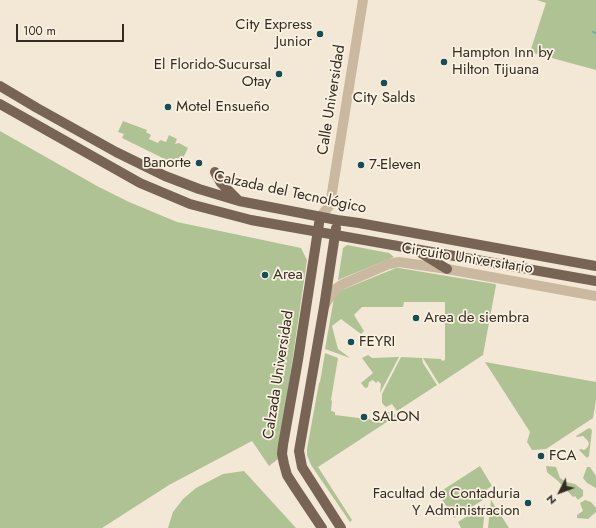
<!DOCTYPE html>
<html>
<head>
<meta charset="utf-8">
<style>
	body { margin:0 }
	#map { position:relative; width:596px; height:528px; overflow:hidden; background:#f3e8d5; font-family:Jost,sans-serif }
	canvas { display:block }
	.north { position:absolute; left:540px; top:472px; width:40px; height:40px; -webkit-text-stroke:3px #faf1e1; paint-order:stroke; rotate:228deg; font-size:11px; font-weight:700; line-height:16px; text-align:center; color:#342b24 }
	.north::after { content:''; display:block; margin:auto; width:14px; height:18px; background:#342b24; clip-path:polygon(50% 0,100% 100%,50% 72%,0 100%) }
	.scale { position:absolute; left:16px; top:24px; width:108px; height:18px; box-sizing:border-box; border:2px solid #342b24; border-top:0; padding-left:5px; font-size:12px; line-height:14px; white-space:nowrap; color:#342b24; -webkit-text-stroke:3px #faf1e1; paint-order:stroke }
</style>
</head>
<body>
<div id="map">
<canvas width="596" height="528"></canvas>
<div class="north">N</div>
<div class="scale">100 m</div>
</div>
<script>
const context = document.querySelector('canvas').getContext('2d');
context.lineJoin = 'round';
function fill(path, color) { context.fillStyle = color; context.fill(path, 'evenodd'); }
const shape = rows => new Path2D(rows.map(r => 'M' + r).join(''));
function trace(path, color, width, dash) { context.strokeStyle = color; context.lineWidth = width; context.lineCap = dash ? 'butt' : 'round'; context.setLineDash(dash || []); context.stroke(path); }
function label(font, color, halo, rows, align = 'center') {
  context.font = font + ' Jost,sans-serif'; context.lineWidth = 3.5; context.setLineDash([]); context.textBaseline = 'middle'; context.strokeStyle = halo; context.fillStyle = color; for (const [text, x, y, turn = 0] of rows) {
    context.save(); context.translate(x, y); context.rotate((+turn || 0) * Math.PI / 180); context.textAlign = isNaN(turn) ? turn : align; if (halo) context.strokeText(text, 0, 0); context.fillText(text, 0, 0); context.restore();
  }
}
const green = shape([
	[537,0,596,0,596,70,530,52,546,3],
	[123,121,147,130,146,132,151,135,149,139,158,143,160,140,166,142,169,135,177,139,175,144,179,143,188,148,179,166,122,138,124,134,118,132],
	[0,131,97,186,129,202,177,222,301,248,307,260,278,459,269,466,252,441,169,485,102,528,0,528],
	[347,245,389,253,394,257,338,280,343,248],
	[396,268,399,268,495,284,496,285,483,355,439,384,423,358,441,359,442,361,445,360,445,302,404,302,403,307,362,307,354,315,364,331,361,334,341,319,332,326,338,349,350,358,325,349,334,298,337,294,342,290],
	[325,353,338,358,331,400,332,401,331,411,335,412,335,415,383,421,385,412,389,412,392,410,396,416,318,467,352,520,350,522,311,465,307,455,307,449,319,383,320,382],
	[368,355,372,358,399,357,380,393,381,384,378,381,376,383,373,380,369,382,368,387,365,388,361,383,373,373,362,358],
	[401,357,422,358,423,363,437,385,397,411,392,404,386,407,382,403,382,394],
	[485,362,596,382,596,400,593,418,546,449,532,450,527,442,530,432],
	[589,428,592,430,589,456,587,458,579,450,581,449,584,450,587,448,589,444,588,441,583,436,577,437,576,436],
	[480,466,492,486,487,489,486,498,454,518,438,493],
	[546,466,556,467,560,478,566,482,575,484,580,488,583,490,583,496,578,500,575,496,573,497,557,480,549,474,547,472],
	[587,467,590,467,596,476,596,488,587,483,583,478],
	[244,471,296,528,168,528,173,512,183,499,196,488,223,474],
	[491,500,509,528,488,528],
	[585,500,591,502,596,508,596,512,588,519,577,518,577,515,583,511,580,503],
	[485,505,483,528,461,528,458,522]
]);
const stream = shape([
	[593,32,596,33]
]);
const minor = shape([
	[320,217,330,205,363,0],
	[325,305,334,290,343,284,389,264,399,262,447,269,596,296]
]);
const major = shape([
	[0,86,37,108,116,152,165,176,199,189,239,201,337,220,359,223,596,266],
	[0,104,140,183,190,204,251,220,596,281],
	[215,172,221,183,237,199],
	[320,217,298,360,283,445,282,454,284,464,287,475,294,486,322,528],
	[336,228,324,307,299,451,302,467,341,528],
	[421,253,447,269]
]);
const markers = [
	[320,34,4,"#174d59"],
	[444,62,4,"#174d59"],
	[279,74,4,"#174d59"],
	[384,83,4,"#174d59"],
	[168,107,4,"#174d59"],
	[199,163,4,"#174d59"],
	[361,165,4,"#174d59"],
	[265,275,4,"#174d59"],
	[416,318,4,"#174d59"],
	[351,342,4,"#174d59"],
	[364,417,4,"#174d59"],
	[541,456,4,"#174d59"],
	[528,503,4,"#174d59"]
];
const poiNames = [
	["City Express",312,25,"right"],
	["Junior",312,42,"right"],
	["Hampton Inn by",452,53],
	["Hilton Tijuana",452,70],
	["El Florido-Sucursal",271,65,"right"],
	["Otay",271,82,"right"],
	["City Salds",384,98,"center"],
	["Motel Ensueño",176,107],
	["Banorte",191,163,"right"],
	["7-Eleven",369,165],
	["Area",273,275],
	["Area de siembra",424,318],
	["FEYRI",359,342],
	["SALON",372,417],
	["FCA",549,456],
	["Facultad de Contaduria",520,494,"right"],
	["Y Administracion",520,511,"right"]
];
const streetNames = [
	["Calle Universidad",332,100,-81],
	["Calzada del Tecnológico",290,193,12],
	["Circuito Universitario",467,259,9],
	["Calzada Universidad",279,375,-81]
];
fill(green, '#aec294');
trace(stream, '#72a8b2', 2);
trace(minor, '#cbb8a0', 10);
trace(major, '#786454', 10);
for (const [x, y, r, color] of markers) { const dot = new Path2D(); dot.arc(x, y, r, 0, 2 * Math.PI); context.fillStyle = color; context.fill(dot); trace(dot, '#faf1e1', 1.5); }
label('15px', '#342b24', '#faf1e1', poiNames, 'left');
label('15px', '#342b24', '#faf1e1', streetNames);
</script>
</body>
</html>
